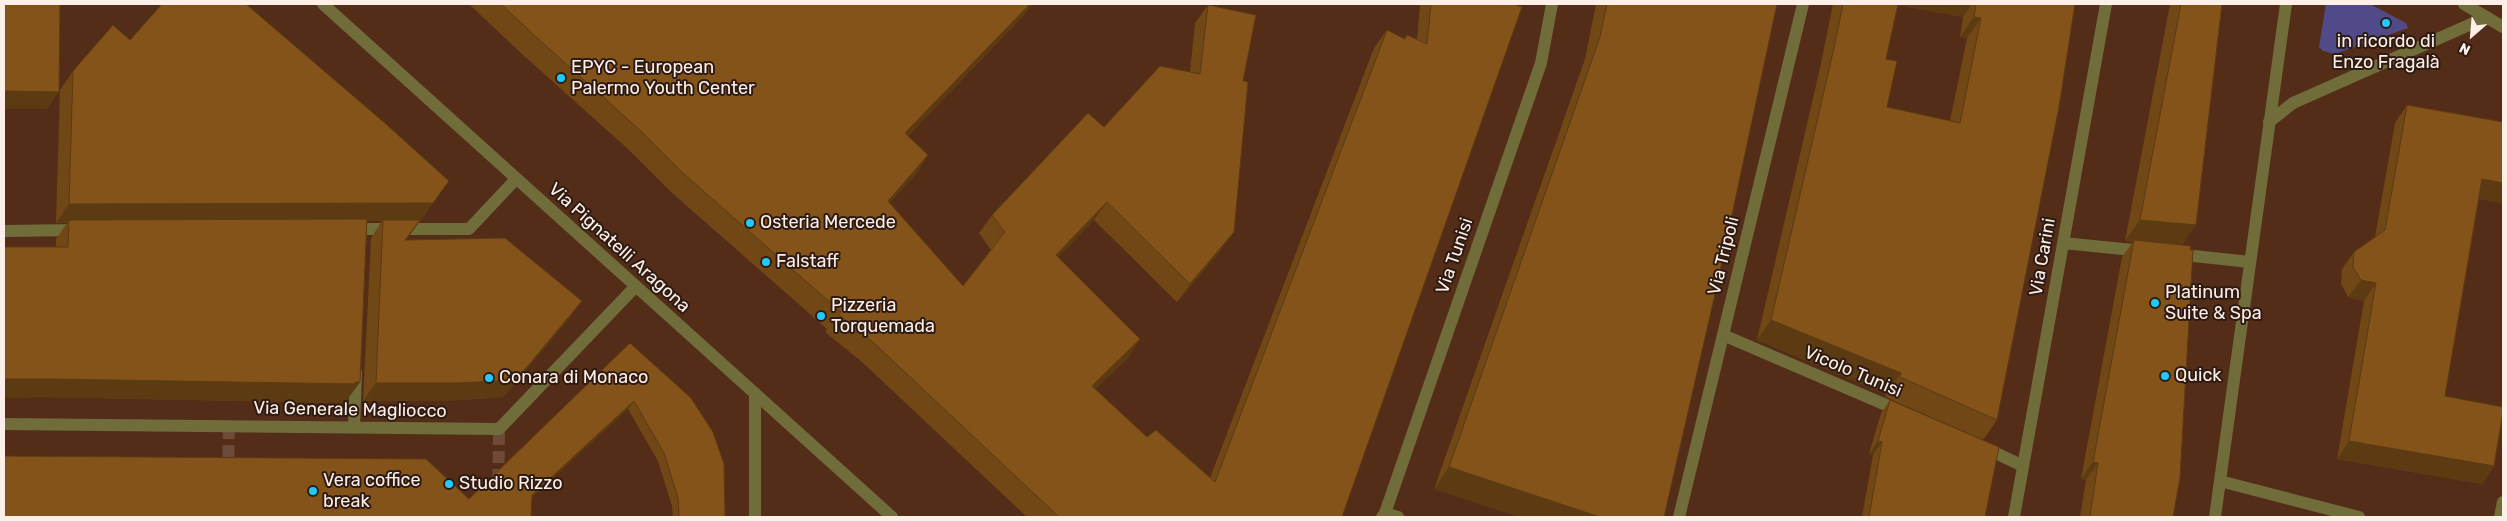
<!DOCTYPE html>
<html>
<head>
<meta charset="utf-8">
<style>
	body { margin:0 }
	#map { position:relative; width:2507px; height:521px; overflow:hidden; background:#542d19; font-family:Rubik,sans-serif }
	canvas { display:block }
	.frame { position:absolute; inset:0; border:5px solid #feefe8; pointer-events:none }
	.north { position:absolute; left:2447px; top:10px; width:50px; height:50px; -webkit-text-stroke:4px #2d1b12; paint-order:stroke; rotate:207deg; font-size:14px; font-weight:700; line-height:20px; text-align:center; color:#feefe8 }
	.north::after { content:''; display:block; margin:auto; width:18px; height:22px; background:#feefe8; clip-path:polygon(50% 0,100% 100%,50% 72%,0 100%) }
</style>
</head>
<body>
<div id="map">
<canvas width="2507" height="521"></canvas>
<div class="frame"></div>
<div class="north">N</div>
</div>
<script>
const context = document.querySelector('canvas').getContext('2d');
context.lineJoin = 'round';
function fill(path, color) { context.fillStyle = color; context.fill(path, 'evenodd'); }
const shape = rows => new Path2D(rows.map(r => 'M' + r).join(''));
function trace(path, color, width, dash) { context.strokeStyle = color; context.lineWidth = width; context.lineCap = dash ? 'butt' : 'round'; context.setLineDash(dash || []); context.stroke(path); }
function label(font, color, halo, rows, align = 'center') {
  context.font = font + ' Rubik,sans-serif'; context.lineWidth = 4; context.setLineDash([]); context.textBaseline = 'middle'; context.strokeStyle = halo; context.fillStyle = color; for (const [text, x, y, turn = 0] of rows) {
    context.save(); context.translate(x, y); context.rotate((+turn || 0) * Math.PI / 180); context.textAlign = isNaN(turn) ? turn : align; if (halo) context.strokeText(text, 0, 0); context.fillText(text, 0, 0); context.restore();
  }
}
const green = shape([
	[2326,4,2370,4,2406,23,2408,28,2335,54,2323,51,2319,47]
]);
const minorTunnel = shape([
	[228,475,229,426],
	[498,517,499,429]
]);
const minor = shape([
	[323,4,892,517],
	[2464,4,2503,27],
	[2269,122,2293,103,2487,17],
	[351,229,469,229,516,179],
	[4,231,79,230],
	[2063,243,2143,251],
	[2175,254,2250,262],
	[1723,335,1900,411],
	[755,393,755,517],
	[4,424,499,429,636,286],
	[354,427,356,372],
	[1983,447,2023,466],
	[2220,481,2359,517],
	[1385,513,1398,517],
	[1382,517,1385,513,1541,63,1552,4],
	[1679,517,1803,4],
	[2014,517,2106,4],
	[2215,517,2286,4],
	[2500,517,2503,502]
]);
const wall = shape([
	[469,4,1032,4,1023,16,908,136,928,155,916,174,889,203,963,286,991,250,979,233,992,215,1104,127,1190,72,1195,23,1208,5,1243,81,1221,250,1177,302,1094,220,1058,257,1140,339,1128,358,1095,389,1147,437,1210,478,1374,48,1387,30,1404,39,1417,40,1420,4,1513,4,1342,517,1027,517,862,362,825,332,827,329,671,192,629,150,522,54],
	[1596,4,1777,4,1664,517,1520,517,1434,489,1585,59],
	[1833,4,2075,4,1997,420,1983,440,1885,397,1886,394,1757,340,1820,68],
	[1897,5,1963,17,1960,37,1967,38,1950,121,1887,107,1886,59],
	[2170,4,2222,4,2182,245,2173,517,2080,517,2086,480,2081,479,2122,257,2133,242,2125,241],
	[130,40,449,181,406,240,569,319,503,397,445,401,363,401,371,238,382,221,367,221,360,382,347,400,343,400,342,403,39,397,4,398,4,247,56,247,56,239,67,223,56,223,60,90,73,71],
	[2407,105,2503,122,2503,203,2479,199,2445,396,2494,466,2482,484,2337,459,2364,301,2348,297,2341,284,2342,269,2354,252,2375,237,2395,123],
	[630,343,725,517,673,517,672,506,658,461,628,409,531,498,4,517,469,499],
	[1890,400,1985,517,1862,517,1873,455,1869,454,1881,413]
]);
const shadedWall = shape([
	[1030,4,1032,4,1023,16,893,152,905,133],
	[1890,4,1972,4,1963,17],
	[1974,17,1981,18,1967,38,1960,37],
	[4,91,59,92,47,109,4,109],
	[928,155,916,174,875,219,888,201],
	[2482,179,2503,183,2503,203,2470,197],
	[449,181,393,258,383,220,382,221,69,223,69,220,67,223,56,223,69,204],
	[1107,202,1094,220,1043,273,1056,255],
	[2140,220,2196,225,2181,247,2134,240,2133,242,2125,241],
	[1234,232,1221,250,1177,302,1190,284],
	[2361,280,2376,283,2364,301,2348,297],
	[582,301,569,319,503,397,445,401,363,401,376,383],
	[1771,320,1901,373,1886,394,1757,340],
	[1140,339,1128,358,1079,404,1092,386],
	[4,379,52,379,360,382,347,400,343,400,342,403,39,397,4,398],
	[634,401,628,409,526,503,532,495],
	[1878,441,1882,442,1873,455,1869,454],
	[2349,441,2494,466,2482,484,2337,459],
	[2093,462,2098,463,2086,480,2081,479],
	[1449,467,1600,517,1520,517,1434,489]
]);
const building = shape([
	[4,4,60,4,59,92,4,91,4,4],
	[162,4,246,4,386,124,449,181,433,203,69,204,73,71,113,25,130,40,162,4],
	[501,4,1030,4,905,133,928,155,888,201,963,286,1005,232,992,215,1088,113,1104,127,1160,66,1200,74,1208,5,1256,15,1243,81,1248,82,1234,232,1190,284,1107,202,1056,255,1140,339,1092,386,1147,437,1156,430,1215,482,1387,30,1405,39,1407,35,1427,44,1431,4,1513,4,1522,7,1342,517,1059,517,875,344,838,314,841,312,684,174,642,132,535,36,501,4],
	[1607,4,1777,4,1716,290,1664,517,1600,517,1449,467,1600,37,1607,4],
	[1843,4,1898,4,1886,59,1897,61,1887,107,1960,123,1981,18,1974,17,1976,4,2075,4,2059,107,1997,420,1900,377,1901,373,1771,320,1834,48,1843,4],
	[2181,4,2222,4,2196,225,2140,220,2181,4],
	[2407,105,2503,122,2503,183,2482,179,2445,396,2503,407,2503,412,2494,466,2349,441,2376,283,2361,280,2353,267,2354,252,2385,230,2407,105],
	[367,219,360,382,355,382,355,384,52,379,4,379,4,247,68,247,69,220,367,219],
	[383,220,420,220,405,240,505,238,582,301,516,380,458,383,376,383,383,220],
	[2134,240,2191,246,2190,250,2193,250,2180,478,2173,517,2090,517,2098,463,2093,462,2134,240],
	[630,343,691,398,713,432,724,464,725,517,679,517,678,498,664,453,634,401,532,495,531,517,4,517,4,456,426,459,469,499,630,343],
	[1890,400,1999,447,1985,517,1869,517,1882,442,1878,441,1890,400]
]);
const markers = [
	[2386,23,5,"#22c9fe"],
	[561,78,5,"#22c9fe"],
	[750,223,5,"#22c9fe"],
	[766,262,5,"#22c9fe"],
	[2155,303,5,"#22c9fe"],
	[821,316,5,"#22c9fe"],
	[2165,376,5,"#22c9fe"],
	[489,378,5,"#22c9fe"],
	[449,484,5,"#22c9fe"],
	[313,491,5,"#22c9fe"]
];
const poiNames = [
	["in ricordo di",2386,42,"center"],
	["Enzo Fragalà",2386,63,"center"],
	["EPYC - European",571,68],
	["Palermo Youth Center",571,89],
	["Osteria Mercede",760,223],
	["Falstaff",776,262],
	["Platinum",2165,293],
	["Suite & Spa",2165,314],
	["Pizzeria",831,306],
	["Torquemada",831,327],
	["Quick",2175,376],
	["Conara di Monaco",499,378],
	["Vera coffice",323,481],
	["break",323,502],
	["Studio Rizzo",459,484]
];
const streetNames = [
	["Via Pignatelli Aragona",619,248,42],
	["Via Tunisi",1455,256,-71],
	["Via Tripoli",1724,256,-76],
	["Via Carini",2043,257,-80],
	["Vicolo Tunisi",1853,372,23],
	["Via Generale Magliocco",350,410,1]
];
fill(green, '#514a89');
trace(minorTunnel, '#6e4a38', 12, [12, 6]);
trace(minor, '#706d3a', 12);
fill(wall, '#714716');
fill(shadedWall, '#5c3a12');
fill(building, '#835319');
trace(building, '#5c3a12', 1);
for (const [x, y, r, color] of markers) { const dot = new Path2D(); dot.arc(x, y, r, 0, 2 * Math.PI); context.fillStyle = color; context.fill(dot); trace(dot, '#2d1b12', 2); }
label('18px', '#feefe8', '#2d1b12', poiNames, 'left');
label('18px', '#feefe8', '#2d1b12', streetNames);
</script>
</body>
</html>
